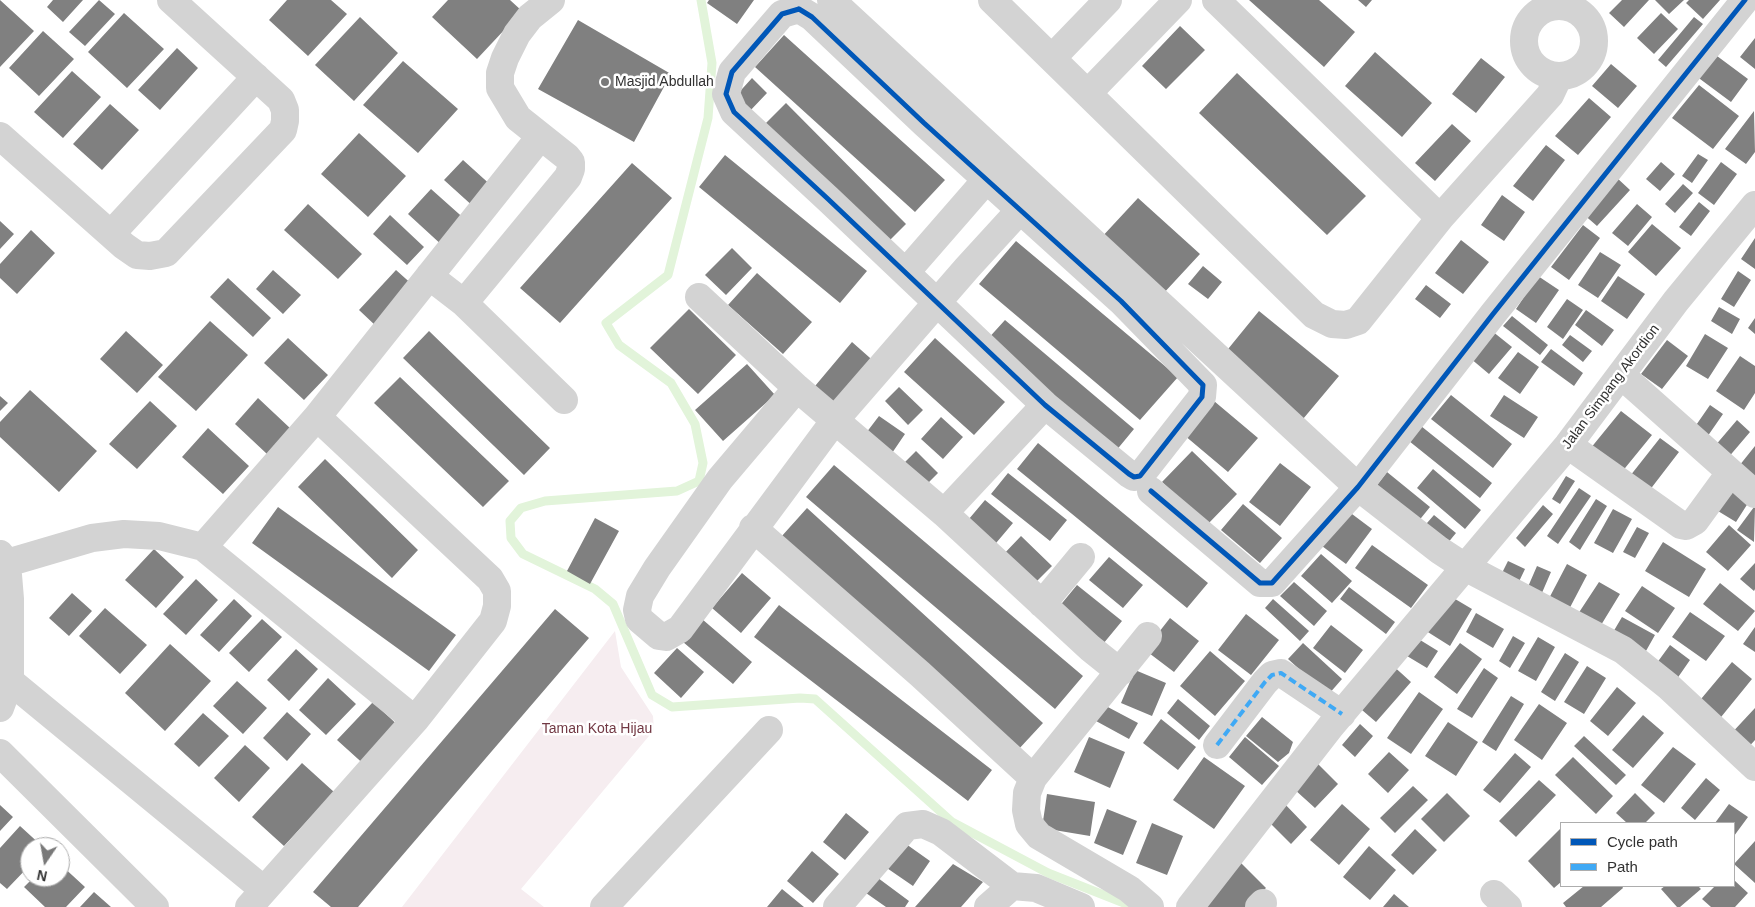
<!DOCTYPE html>
<html>
<head>
<meta charset="utf-8">
<style>
	body { margin:0 }
	#map { position:relative; width:1755px; height:907px; overflow:hidden; background:#fff; font-family:Arial,sans-serif }
	canvas { display:block }
	.legend { position:absolute; left:1560px; top:822px; width:175px; height:65px; box-sizing:border-box; background:#fff; border:1px solid #adadad; margin:0; padding:6px 9px; list-style:none; font-size:15px; color:#313131 }
	.legend li { display:flex; align-items:center; gap:10px; height:25px }
	.legend b { width:25px; border:1px solid #adadad }
	.north { position:absolute; left:20px; top:837px; width:50px; height:50px; box-sizing:border-box; background:#fff; border:1px solid #adadad; border-radius:50%; rotate:192deg; font-size:14px; font-weight:700; line-height:20px; text-align:center; color:#313131 }
	.north::after { content:''; display:block; margin:auto; width:18px; height:22px; background:#797979; clip-path:polygon(50% 0,100% 100%,50% 72%,0 100%) }
</style>
</head>
<body>
<div id="map">
<canvas width="1755" height="907"></canvas>
<ul class="legend">
<li><b style="height:6px;background:#0057b8"></b>Cycle path</li>
<li><b style="height:6px;background:#3fa9f5"></b>Path</li>
</ul>
<div class="north">N</div>
</div>
<script>
const context = document.querySelector('canvas').getContext('2d');
context.lineJoin = 'round';
function fill(path, color) { context.fillStyle = color; context.fill(path, 'evenodd'); }
const shape = rows => new Path2D(rows.map(r => 'M' + r).join(''));
function trace(path, color, width, dash) { context.strokeStyle = color; context.lineWidth = width; context.lineCap = dash ? 'butt' : 'round'; context.setLineDash(dash || []); context.stroke(path); }
function label(font, color, halo, rows, align = 'center') {
  context.font = font + ' Arial,sans-serif'; context.lineWidth = 5; context.setLineDash([]); context.textBaseline = 'middle'; context.strokeStyle = halo; context.fillStyle = color; for (const [text, x, y, turn = 0] of rows) {
    context.save(); context.translate(x, y); context.rotate((+turn || 0) * Math.PI / 180); context.textAlign = isNaN(turn) ? turn : align; if (halo) context.strokeText(text, 0, 0); context.fillText(text, 0, 0); context.restore();
  }
}
const green = shape([
	[615,631,621,667,653,716,654,730,521,889,544,907,402,907]
]);
const stream = shape([
	[701,0,712,63,708,118,668,275,606,323,619,345,671,383,695,424,703,463,699,481,677,491,545,501,521,508,510,521,511,538,523,554,595,589,613,604,652,695,672,707,800,698,815,699,952,822,1048,873,1134,907]
]);
const building = shape([
	[0,0,34,31,0,67],
	[53,0,83,0,63,22,47,7],
	[99,0,115,14,85,46,69,32],
	[287,0,331,0,347,14,308,56,269,20],
	[448,0,510,0,522,11,477,59,432,17],
	[709,0,754,0,737,24,707,3],
	[1249,0,1319,0,1355,32,1324,67],
	[1358,0,1372,0,1366,7],
	[1622,0,1649,0,1624,27,1609,13],
	[1655,0,1684,0,1669,14],
	[1689,0,1720,0,1703,19,1686,3],
	[124,13,164,49,127,88,88,52],
	[1661,13,1678,29,1654,54,1637,38],
	[360,17,398,53,354,101,315,65],
	[1694,17,1703,24,1666,67,1658,60],
	[578,20,671,74,634,142,538,89],
	[1180,26,1205,50,1166,89,1142,66],
	[43,31,74,59,39,96,9,68],
	[784,35,945,180,915,212,755,67],
	[1755,38,1755,69,1740,57],
	[177,48,198,68,160,110,138,90],
	[1375,52,1432,103,1402,137,1345,86],
	[1713,53,1748,79,1731,102,1696,76],
	[1481,58,1505,77,1476,113,1452,94],
	[403,61,458,109,418,153,363,105],
	[1611,64,1637,86,1618,108,1592,86],
	[72,71,101,97,63,138,34,112],
	[1237,73,1366,196,1327,235,1199,113],
	[752,78,767,93,748,113,733,99],
	[1699,85,1739,116,1713,149,1672,118],
	[1589,98,1611,117,1578,155,1555,136],
	[786,103,906,224,883,247,763,126],
	[110,104,139,130,102,170,73,144],
	[1754,111,1755,152,1746,164,1725,149],
	[1452,124,1471,141,1435,181,1415,163],
	[359,133,406,176,368,217,321,174],
	[1546,145,1565,160,1533,201,1513,186],
	[1698,154,1708,160,1692,183,1682,176],
	[725,155,867,271,840,303,699,187],
	[463,160,494,188,475,208,444,180],
	[1661,162,1675,174,1660,191,1646,179],
	[1721,162,1737,174,1714,205,1698,193],
	[632,163,672,198,560,323,520,288],
	[1616,177,1630,190,1597,226,1582,213],
	[1683,184,1693,193,1675,213,1665,204],
	[431,189,468,222,444,247,408,214],
	[1502,195,1525,212,1504,241,1481,225],
	[1138,198,1200,254,1162,295,1100,239],
	[1699,202,1710,211,1691,236,1679,227],
	[308,204,362,254,338,279,284,230],
	[1637,204,1652,217,1628,246,1612,233],
	[390,215,424,247,407,265,373,234],
	[0,221,14,234,0,249],
	[1652,224,1681,248,1656,276,1628,252],
	[1583,225,1600,238,1569,280,1551,267],
	[31,230,55,253,17,294,0,278,0,264],
	[1755,238,1755,269,1741,259],
	[1461,240,1489,262,1463,294,1435,273],
	[1016,241,1178,377,1140,420,979,284],
	[732,248,752,268,726,295,705,275],
	[1600,252,1621,265,1598,298,1578,285],
	[1203,266,1222,282,1208,299,1188,284],
	[273,270,301,295,283,314,256,289],
	[396,270,415,287,377,327,359,310],
	[1738,271,1751,280,1734,307,1721,299],
	[757,273,812,322,783,354,728,305],
	[1538,276,1559,290,1536,323,1516,309],
	[1618,276,1645,294,1627,319,1601,301],
	[228,278,271,318,253,337,210,297],
	[1426,285,1451,304,1440,318,1415,299],
	[1567,299,1583,310,1563,339,1547,327],
	[1719,307,1740,319,1732,334,1711,321],
	[689,309,736,355,698,394,650,348],
	[1586,310,1614,330,1602,346,1575,325],
	[1259,311,1339,376,1303,419,1224,354],
	[1512,316,1548,345,1540,355,1503,326],
	[1755,318,1755,334,1748,328],
	[1005,320,1134,429,1115,452,985,342],
	[210,321,248,355,196,411,158,377],
	[126,331,163,365,137,393,100,359],
	[429,331,550,448,524,475,403,358],
	[1492,331,1512,347,1489,374,1470,358],
	[1705,334,1728,348,1708,379,1686,366],
	[1570,335,1592,351,1583,362,1562,345],
	[288,338,328,375,304,400,264,363],
	[935,338,1005,402,974,435,904,372],
	[1667,340,1688,356,1662,389,1641,374],
	[852,342,878,365,836,414,810,392],
	[1551,349,1583,373,1574,386,1541,362],
	[1518,352,1539,367,1520,394,1498,378],
	[1740,356,1755,366,1755,393,1744,410,1716,391],
	[747,364,775,395,723,441,695,410],
	[400,377,509,481,483,507,374,403],
	[899,387,923,410,908,425,885,401],
	[30,390,97,451,59,492,0,437,0,422],
	[1451,395,1512,444,1493,468,1431,419],
	[1504,395,1538,417,1524,438,1490,416],
	[0,396,8,403,0,411],
	[258,398,291,429,267,454,235,424],
	[150,401,177,426,137,469,109,444],
	[1214,401,1258,438,1228,472,1184,435],
	[1710,405,1723,414,1705,440,1692,431],
	[1621,411,1652,435,1621,473,1590,449],
	[879,416,905,434,890,456,863,437],
	[941,417,963,437,943,459,921,439],
	[1737,420,1750,432,1727,459,1714,447],
	[1421,426,1492,483,1480,498,1409,441],
	[208,428,249,466,223,494,182,457],
	[1660,438,1679,452,1649,491,1630,476],
	[1038,443,1208,583,1187,608,1017,469],
	[1755,446,1755,478,1739,466],
	[916,451,938,473,924,487,902,465],
	[1192,451,1237,494,1207,525,1162,482],
	[325,459,418,550,392,578,298,487],
	[1280,463,1311,487,1280,526,1249,502],
	[834,465,1083,676,1055,709,806,497],
	[1433,469,1481,510,1465,529,1417,488],
	[1387,472,1430,507,1417,523,1375,488],
	[1008,473,1067,520,1050,541,991,494],
	[1566,476,1575,481,1560,504,1552,499],
	[1727,487,1750,500,1736,522,1713,508],
	[1579,488,1591,496,1558,544,1547,536],
	[1596,499,1607,506,1580,550,1569,542],
	[985,500,1013,523,991,549,963,526],
	[1243,504,1282,538,1260,563,1221,530],
	[1543,505,1553,514,1525,547,1516,538],
	[278,507,456,635,429,671,252,543],
	[1754,507,1755,508,1754,542,1737,530],
	[807,508,1043,723,1017,751,781,537],
	[1613,509,1632,519,1613,553,1594,543],
	[1348,511,1372,529,1346,564,1322,546],
	[1434,515,1456,533,1442,550,1420,531],
	[595,518,619,531,590,584,567,571],
	[1729,525,1751,545,1728,571,1706,552],
	[1637,527,1649,533,1635,558,1623,552],
	[1021,536,1052,566,1031,587,1001,557],
	[1663,542,1706,569,1689,597,1645,571],
	[1372,545,1428,585,1411,608,1355,568],
	[154,549,184,577,156,608,125,580],
	[1321,554,1352,581,1332,603,1301,576],
	[1109,557,1143,585,1123,608,1089,580],
	[1508,561,1525,569,1514,592,1497,583],
	[1755,563,1755,589,1754,591,1740,579],
	[1567,564,1587,575,1565,617,1545,606],
	[1537,566,1551,572,1538,602,1524,596],
	[742,573,771,598,741,633,712,608],
	[196,579,218,600,186,635,163,614],
	[1294,582,1327,611,1314,626,1280,596],
	[1599,582,1620,594,1598,630,1576,617],
	[1720,583,1755,611,1738,631,1703,604],
	[1077,585,1122,621,1103,644,1058,608],
	[1642,586,1675,608,1658,633,1625,611],
	[1349,587,1395,622,1386,634,1340,599],
	[72,593,92,611,69,636,49,618],
	[1445,593,1472,609,1450,646,1423,629],
	[234,599,252,616,219,652,200,635],
	[1273,599,1309,631,1300,641,1265,608],
	[779,605,992,770,968,801,754,637],
	[105,608,147,645,120,674,79,636],
	[555,609,589,638,358,907,331,907,313,892],
	[1690,612,1725,636,1706,661,1672,637],
	[1476,613,1504,629,1493,648,1466,632],
	[1246,614,1279,640,1251,675,1218,650],
	[1622,617,1655,635,1642,658,1609,639],
	[1170,618,1199,641,1174,672,1145,650],
	[262,619,282,637,249,672,229,653],
	[702,619,752,662,733,684,683,642],
	[1331,625,1363,650,1345,673,1313,648],
	[1755,627,1755,652,1743,644],
	[1412,635,1438,651,1427,668,1402,653],
	[1513,636,1525,643,1510,668,1499,661],
	[1538,637,1555,647,1536,681,1518,671],
	[1303,643,1342,679,1328,695,1288,659],
	[1460,643,1482,659,1457,694,1434,677],
	[170,644,211,681,165,731,125,693],
	[1670,645,1690,660,1672,686,1651,671],
	[677,648,704,672,681,698,654,673],
	[296,649,318,669,289,701,267,680],
	[1210,651,1245,681,1215,716,1180,686],
	[1565,653,1579,662,1555,701,1541,692],
	[1732,662,1752,679,1717,722,1696,705],
	[1390,663,1411,682,1376,722,1355,704],
	[1587,666,1606,678,1584,714,1564,702],
	[1484,668,1498,678,1472,718,1457,709],
	[1135,670,1166,683,1152,716,1121,703],
	[328,678,356,704,326,735,299,710],
	[237,681,267,708,243,734,213,706],
	[1617,687,1636,703,1608,736,1590,721],
	[1419,692,1443,709,1411,754,1387,738],
	[1511,696,1524,704,1496,751,1482,742],
	[1178,699,1210,726,1199,740,1167,713],
	[373,702,403,730,368,768,337,740],
	[1539,704,1567,723,1542,760,1514,740],
	[1104,705,1138,723,1129,739,1096,721],
	[1755,708,1755,740,1744,752,1728,737],
	[287,712,311,734,287,761,263,738],
	[203,713,229,736,199,767,174,744],
	[1643,715,1664,733,1633,768,1612,750],
	[1262,717,1293,742,1289,753,1278,762,1246,736],
	[1161,719,1196,747,1178,770,1143,743],
	[1448,722,1478,742,1456,776,1425,756],
	[1360,724,1373,736,1355,757,1342,745],
	[1584,736,1626,775,1616,785,1574,746],
	[1089,737,1125,752,1110,788,1074,772],
	[1245,737,1279,766,1262,785,1229,757],
	[245,745,270,768,239,802,214,778],
	[1673,747,1696,764,1664,803,1641,785],
	[1389,752,1409,770,1388,793,1368,774],
	[1515,753,1531,767,1500,803,1483,790],
	[1204,757,1245,786,1214,829,1173,800],
	[1573,757,1613,796,1596,814,1555,775],
	[302,763,334,792,284,846,252,817],
	[1318,764,1338,784,1315,808,1294,789],
	[1706,778,1720,790,1695,820,1681,808],
	[1539,780,1556,795,1516,837,1499,821],
	[1413,786,1428,800,1395,833,1380,818],
	[1447,793,1470,816,1444,842,1421,819],
	[1635,793,1655,813,1645,823,1627,823,1616,813],
	[1047,794,1095,802,1090,836,1042,828],
	[1281,800,1307,827,1291,844,1263,816],
	[1342,804,1370,829,1339,865,1310,840],
	[1729,804,1748,817,1734,836,1734,823,1715,823],
	[0,805,13,817,0,831],
	[1107,809,1137,821,1123,855,1094,843],
	[846,813,869,832,845,860,823,842],
	[1152,823,1183,836,1167,875,1136,863],
	[20,826,43,847,30,847,30,865,7,889,0,883,0,848],
	[1561,828,1561,882,1554,888,1528,861],
	[1415,829,1437,850,1413,875,1391,855],
	[899,839,930,861,913,886,881,864],
	[1755,841,1755,883,1734,864],
	[1369,846,1396,870,1370,900,1343,877],
	[812,851,839,874,813,903,787,881],
	[1239,861,1266,888,1246,907,1192,907],
	[60,864,85,887,66,907,45,907,24,887,34,877,60,877],
	[953,864,983,882,961,907,915,907],
	[878,878,909,901,905,907,886,907,866,893],
	[1734,880,1748,893,1735,907,1711,907,1702,899,1715,886,1734,886],
	[1584,886,1622,886,1623,888,1601,907,1566,907,1563,903],
	[1665,886,1698,886,1701,889,1680,907,1677,907,1661,889],
	[782,889,804,907,767,907],
	[94,892,111,907,80,907],
	[1394,894,1409,907,1383,907]
]);
const minor = shape([
	[831,0,1358,487,1439,550,1465,567,1623,650,1668,686,1755,767],
	[992,0,1314,315,1332,324,1346,325,1358,321,1440,218,1550,95,1559,76],
	[1216,0,1440,218],
	'1524 41a35 35 0 1 1 70 0a35 35 0 1 1-70 0Z',
	[799,9,812,17,924,123,1121,301,1203,385,1202,397,1140,476,1134,477,1129,474,1045,405,828,199,734,112,726,94,732,72,782,14,799,9],
	[1053,57,1108,0],
	[1088,93,1178,0],
	[0,136,124,246,137,255,150,256,166,253,283,130,285,121,285,110,281,100,171,0],
	[111,234,256,77],
	[906,272,987,179],
	[429,276,464,303,564,400],
	[699,297,797,388,944,513,1090,648,1120,672],
	[464,303,568,177,571,169,571,162,567,157,518,118,500,88,500,73,505,58,517,34,530,17,551,0],
	[1621,375,1755,494],
	[797,388,720,479,657,568,640,596,637,610,639,619,659,636,666,637,680,629,835,420,967,268,1021,209],
	[1568,445,1681,525,1686,526,1695,521,1730,473],
	[1151,491,1260,583,1272,583,1358,487,1493,314,1745,0],
	[944,513,1045,405],
	[753,528,920,674,1033,778],
	[203,547,317,417,540,137],
	[0,554,7,563,10,599,10,681,0,708],
	[7,563,92,538,124,534,159,536,203,547,415,720],
	[1042,604,1081,557],
	[1148,636,1033,778,1027,793,1026,810,1029,824,1039,836,1129,889,1150,907],
	[10,681,264,890],
	[1217,745,1265,682,1272,675,1281,673,1342,714],
	[0,753,155,907],
	[1494,894,1508,907],
	[249,907,415,720,493,621,497,606,497,591,490,579,317,417],
	[604,907,769,730],
	[837,907,907,826,923,824,941,832,1012,886,1036,888,1081,907],
	[988,907,1012,886],
	[1190,907,1331,726,1568,445,1676,301,1755,205],
	[1259,907,1263,903]
]);
const quiet = shape([
	[1217,745,1265,682,1272,675,1281,673,1342,714]
]);
const cycleway = shape([
	[799,9,812,17,924,123,1121,301,1203,385,1202,397,1140,476,1134,477,1129,474,1045,405,828,199,734,112,726,94,732,72,782,14,799,9],
	[1151,491,1260,583,1272,583,1358,487,1493,314,1745,0]
]);
const markers = [
	[605,82,5,"#797979"]
];
const poiNames = [
	["Masjid Abdullah",615,82]
];
const streetNames = [
	["Jalan Simpang Akordion",1611,387,-53]
];
const parkNames = [
	["Taman Kota Hijau",597,729]
];
fill(green, '#f6edf0');
trace(stream, '#e2f4da', 9);
fill(building, '#808080');
trace(minor, '#d3d3d3', 28);
trace(quiet, '#3fa9f5', 4, [8, 4]);
trace(cycleway, '#0057b8', 5);
for (const [x, y, r, color] of markers) { const dot = new Path2D(); dot.arc(x, y, r, 0, 2 * Math.PI); context.fillStyle = color; context.fill(dot); trace(dot, '#fff', 2); }
label('14px', '#313131', '#fff', poiNames, 'left');
label('14px', '#313131', '#fff', streetNames);
label('14px', '#723944', '#fff', parkNames);
</script>
</body>
</html>
